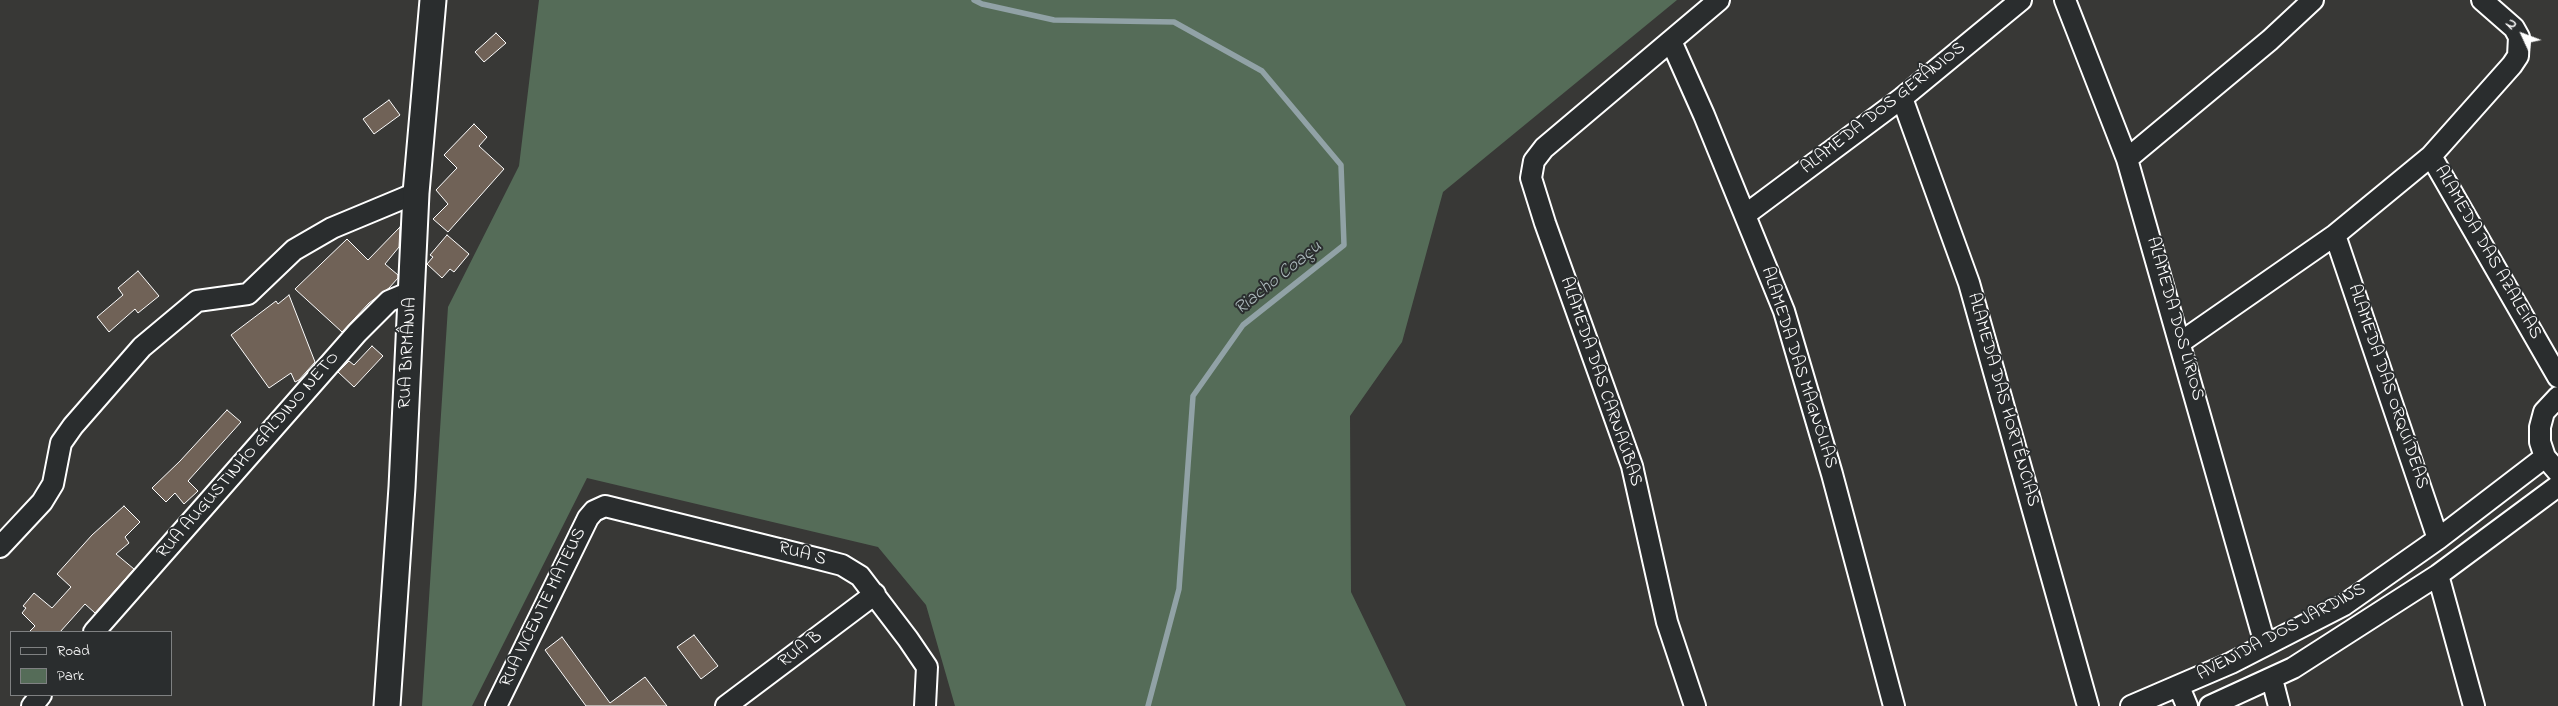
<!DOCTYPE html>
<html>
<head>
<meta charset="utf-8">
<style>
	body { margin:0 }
	#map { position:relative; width:2558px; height:706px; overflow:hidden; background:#383836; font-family:"Indie Flower",sans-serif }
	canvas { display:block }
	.legend { position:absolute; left:10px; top:631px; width:162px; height:65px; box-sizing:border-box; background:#2a2d2e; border:1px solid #7f8182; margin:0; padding:6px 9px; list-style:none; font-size:15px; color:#fff }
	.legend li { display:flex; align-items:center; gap:10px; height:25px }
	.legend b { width:25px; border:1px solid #7f8182 }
	.north { position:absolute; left:2498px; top:10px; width:50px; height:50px; -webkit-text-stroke:4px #2a2d2e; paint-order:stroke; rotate:313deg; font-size:14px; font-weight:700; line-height:20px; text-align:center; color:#fff }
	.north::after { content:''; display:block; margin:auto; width:18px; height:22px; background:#fff; clip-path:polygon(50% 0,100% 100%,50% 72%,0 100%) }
</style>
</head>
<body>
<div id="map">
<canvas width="2558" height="706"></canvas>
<ul class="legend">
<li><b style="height:6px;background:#2a2d2e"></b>Road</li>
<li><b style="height:14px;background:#556c58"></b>Park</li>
</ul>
<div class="north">N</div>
</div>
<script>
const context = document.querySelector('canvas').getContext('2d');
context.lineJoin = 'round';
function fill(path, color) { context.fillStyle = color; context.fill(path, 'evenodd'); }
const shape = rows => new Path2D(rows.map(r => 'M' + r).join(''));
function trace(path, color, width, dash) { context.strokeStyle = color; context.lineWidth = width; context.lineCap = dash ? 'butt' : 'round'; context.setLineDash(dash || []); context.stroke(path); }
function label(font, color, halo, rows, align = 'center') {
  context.font = font + ' "Indie Flower",sans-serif'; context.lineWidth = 4; context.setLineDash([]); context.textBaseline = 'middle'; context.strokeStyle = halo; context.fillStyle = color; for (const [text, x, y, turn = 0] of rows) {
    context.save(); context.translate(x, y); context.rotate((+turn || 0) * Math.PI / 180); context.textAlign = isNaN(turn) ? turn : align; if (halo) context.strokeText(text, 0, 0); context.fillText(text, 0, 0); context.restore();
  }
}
const green = shape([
	[539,0,1677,0,1443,192,1402,342,1350,416,1351,592,1406,706,955,706,926,605,878,547,587,478,472,706,422,706,448,307,519,166]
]);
const stream = shape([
	[974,0,982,4,1054,20,1174,22,1262,71,1341,165,1344,245,1243,325,1193,396,1179,589,1148,706]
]);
const building = shape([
	[496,33,506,43,484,62,475,52,496,33],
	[389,100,400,115,374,134,363,119,389,100],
	[474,124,487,137,479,146,504,169,448,232,433,219,448,204,436,190,457,168,444,155,474,124],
	[400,227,399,247,385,264,398,275,398,278,389,288,369,303,342,332,295,289,347,239,368,260,400,227],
	[447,235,469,254,454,272,450,269,442,278,427,264,433,257,430,255,447,235],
	[138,271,159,296,138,313,135,309,109,332,97,317,123,295,118,288,138,271],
	[289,295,315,362,299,380,295,382,291,373,269,388,231,335,276,301,278,304,289,295],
	[372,346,383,356,354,387,338,372,349,361,354,365,372,346],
	[227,410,241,422,188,481,198,491,184,504,175,493,166,502,152,488,180,461,227,410],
	[124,506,140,522,125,537,129,543,116,554,134,569,95,613,85,604,60,632,29,632,35,626,22,613,26,608,23,606,34,593,52,608,71,587,57,574,92,535,124,506],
	[694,635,718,666,701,679,677,647,694,635],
	[562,637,610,703,645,677,667,706,586,706,545,650,562,637]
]);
const minor = shape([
	[2065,0,2127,159,2265,644],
	[1671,41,1704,115,1784,311,1832,474,1894,706],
	[1902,98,1969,283,2088,706],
	[2431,156,2558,377],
	[2127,159,2270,40,2313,0],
	[1745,215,1902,98,2021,0],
	[2335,235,2438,539],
	[2181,342,2335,235,2431,156,2512,65,2518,56,2519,37,2514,28,2482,0],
	[2558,397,2544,412,2540,427,2540,442,2545,457,2558,472],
	[0,547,42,502,53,484,61,443,73,426,142,347,197,301,248,294,294,250,332,228,416,193],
	[2438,575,2474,706],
	[94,632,357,333,389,301,413,291],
	[2272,679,2279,706],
	[2179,687,2187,706],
	[32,706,41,695],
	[496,706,588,518,594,511,605,506,819,559,842,565,860,576,908,639,927,667,925,706],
	[726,706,875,594],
	[1695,706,1667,622,1632,466,1545,223,1531,178,1534,161,1544,148,1719,0],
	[2131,706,2231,663,2344,605,2438,539,2545,457],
	[2210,706,2293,668,2438,575,2558,486]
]);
const tertiary = shape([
	[387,706,402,487,416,193,433,0]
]);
const streetNames = [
	["ALAMEDA DOS GERÂNIOS",1884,109,-38],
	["ALAMEDA DAS AZALEIAS",2487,253,60],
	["ALAMEDA DOS LÍRIOS",2174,319,74],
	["RUA BIRMÂNIA",409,353,-87],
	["ALAMEDA DAS MAGNÓLIAS",1798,368,72],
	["ALAMEDA DAS CARNAÚBAS",1600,382,71],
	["ALAMEDA DAS ORQUÍDEAS",2387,387,71],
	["ALAMEDA DAS HORTÊNCIAS",2002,400,74],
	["RUA AUGUSTINHO GALDINO NETO",249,456,-49],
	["RUA S",802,555,15],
	["RUA VICENTE MATEUS",544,608,-64],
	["AVENIDA DOS JARDINS",2282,633,-28],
	["RUA B",801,650,-37]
];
const waterNames = [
	["Riacho Coaçu",1279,279,-39]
];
fill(green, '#556c58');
trace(stream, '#91a2a6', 5.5);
fill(building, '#706257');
trace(building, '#fff', 1);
trace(minor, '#fff', 24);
trace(tertiary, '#fff', 29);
trace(minor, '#2a2d2e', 20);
trace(tertiary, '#2a2d2e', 25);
label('18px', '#fff', '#2a2d2e', streetNames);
label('italic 19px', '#acb9bc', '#2a2d2e', waterNames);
</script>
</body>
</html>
